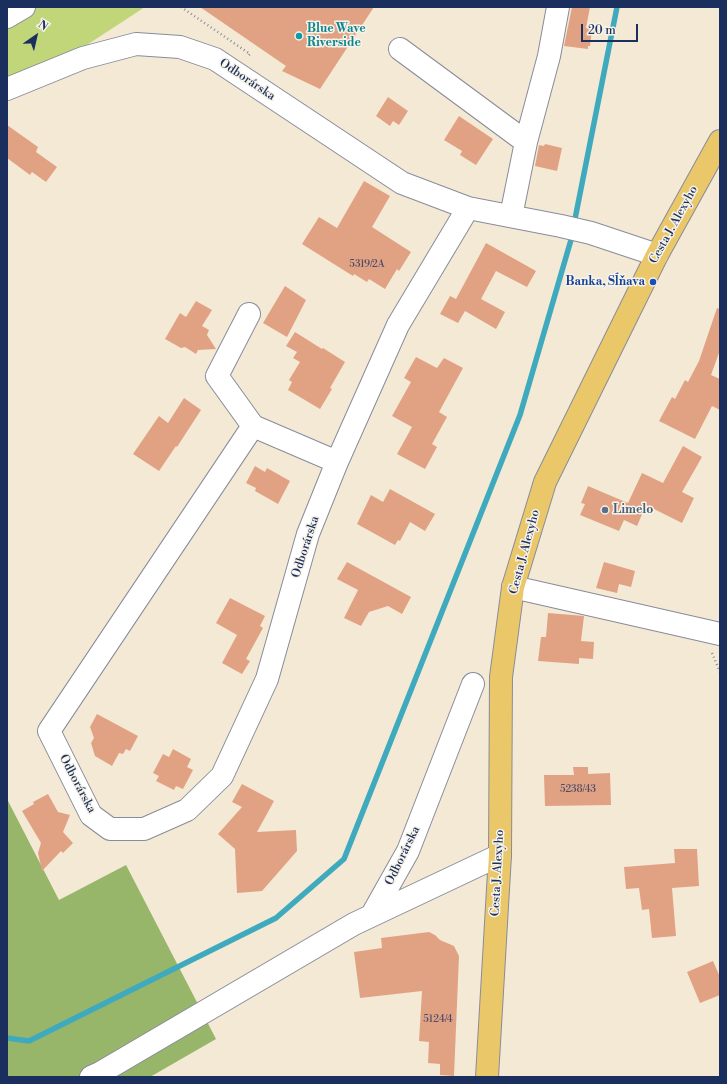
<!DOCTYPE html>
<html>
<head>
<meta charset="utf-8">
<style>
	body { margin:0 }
	#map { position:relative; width:727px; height:1084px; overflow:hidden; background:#f4e9d5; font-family:"Libre Bodoni",serif }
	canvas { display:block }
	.frame { position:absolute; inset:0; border:8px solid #1b2f5e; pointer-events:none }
	.north { position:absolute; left:16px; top:16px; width:40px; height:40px; -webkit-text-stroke:3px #f7f3e8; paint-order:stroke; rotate:34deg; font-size:11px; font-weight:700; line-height:16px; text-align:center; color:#1b2f5e }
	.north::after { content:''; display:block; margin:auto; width:14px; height:18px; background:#1b2f5e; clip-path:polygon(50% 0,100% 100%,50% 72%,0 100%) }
	.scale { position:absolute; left:581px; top:24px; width:57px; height:18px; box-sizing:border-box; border:2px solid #1b2f5e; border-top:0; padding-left:5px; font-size:12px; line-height:14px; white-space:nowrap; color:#1b2f5e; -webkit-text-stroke:3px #f7f3e8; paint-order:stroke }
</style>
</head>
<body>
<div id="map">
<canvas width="727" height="1084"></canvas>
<div class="frame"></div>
<div class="north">N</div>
<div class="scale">20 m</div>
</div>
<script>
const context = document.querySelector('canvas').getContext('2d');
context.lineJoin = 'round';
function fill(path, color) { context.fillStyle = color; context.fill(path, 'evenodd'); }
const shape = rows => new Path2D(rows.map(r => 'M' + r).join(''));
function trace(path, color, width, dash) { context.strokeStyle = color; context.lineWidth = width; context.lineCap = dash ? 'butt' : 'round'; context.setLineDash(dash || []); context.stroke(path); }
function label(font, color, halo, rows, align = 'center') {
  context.font = font + ' "Libre Bodoni",serif'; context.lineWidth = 3; context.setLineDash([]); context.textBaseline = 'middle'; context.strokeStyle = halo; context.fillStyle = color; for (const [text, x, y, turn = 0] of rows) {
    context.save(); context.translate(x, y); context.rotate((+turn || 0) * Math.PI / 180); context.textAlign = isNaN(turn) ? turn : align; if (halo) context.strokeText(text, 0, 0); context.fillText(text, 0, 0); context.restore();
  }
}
const green = shape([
	[7,7,145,7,7,97]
]);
const forest = shape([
	[7,799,59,900,126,865,216,1039,150,1077,7,1077]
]);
const stream = shape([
	[574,224,617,7],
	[7,1038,29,1041,276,918,344,859,520,415,573,233]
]);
const building = shape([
	[200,7,374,7,320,89,282,71,286,66],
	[572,7,590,7,586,28,592,29,590,46,588,46,588,49,564,46],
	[388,97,408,111,399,125,393,121,390,126,376,116],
	[459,116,493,139,476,165,460,155,462,151,444,140],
	[7,125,38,147,36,152,57,167,46,182,32,172,30,175,7,158],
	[545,144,562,148,557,171,535,166,539,145,544,146],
	[364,181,390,196,372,227,411,252,399,271,397,269,385,289,369,279,367,282,354,274,353,276,302,244,319,217,337,228],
	[486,243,536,271,527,287,496,271,481,299,505,312,496,329,465,311,458,323,440,314,450,296,456,299],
	[285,286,306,300,287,337,263,323],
	[196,301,212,310,202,326,209,330,207,335,216,349,198,350,196,354,185,347,181,348,165,339,180,313,186,317],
	[717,308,720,309,720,350,711,375,720,379,720,410,712,406,695,439,659,421,672,397,675,399,685,380,688,382,699,361],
	[295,332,322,349,323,348,345,362,330,388,332,389,320,409,288,390,292,382,289,380,300,362,293,358,297,352,286,346],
	[416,357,437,368,444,358,463,368,439,412,447,417,432,444,437,447,425,469,397,454,412,427,392,416,411,382,404,378],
	[184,398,201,410,177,447,176,446,159,471,133,454,159,416,168,423],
	[683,446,702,457,682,492,694,498,682,523,646,505,637,526,624,520,619,531,580,515,585,504,581,503,588,486,628,503,642,473,663,483],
	[255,466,265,472,267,468,290,481,278,504,255,491,256,488,246,483],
	[390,489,435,514,425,531,410,522,400,541,398,540,395,545,357,524,371,495,383,502],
	[347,562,411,597,402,614,388,606,369,612,361,626,344,618,358,590,337,579],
	[604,562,635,571,631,587,619,584,617,593,596,588],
	[230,598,265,616,260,626,263,628,246,659,250,661,242,674,222,663,237,635,216,623],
	[548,613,584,616,581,641,594,642,593,659,579,658,579,664,538,661,541,637,546,637],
	[97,714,138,736,130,751,126,749,123,754,119,753,112,766,95,756,91,743,94,738,90,727],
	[173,749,191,759,187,767,193,770,183,789,176,786,174,790,156,781,159,776,153,773,163,754,169,757],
	[573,767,588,767,588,774,610,773,611,805,545,806,544,775,574,775],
	[242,784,274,801,257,832,296,830,297,851,262,891,237,893,235,849,218,834,242,807,232,802],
	[48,794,58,812,70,815,63,832,73,843,63,853,61,851,42,871,38,853,41,843,22,811,34,804,33,802],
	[674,849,697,849,699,886,672,888,676,936,652,938,649,909,642,910,639,888,626,889,624,867,675,863],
	[429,932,435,935,440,940,454,946,459,956,454,1076,440,1075,440,1064,428,1063,429,1042,419,1041,422,991,360,998,354,952,382,948,381,938],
	[713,961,720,977,720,995,700,1003,687,972]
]);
const path = shape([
	[181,7,250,54,247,57],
	[712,653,720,672]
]);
const minor = shape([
	[7,17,24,7],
	[400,49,526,142],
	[7,89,83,58,136,44,180,47,215,59,402,183,468,208,561,226,591,233,657,255],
	[511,216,526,142,549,56,558,7],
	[249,314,217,376,253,426],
	[337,462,253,426,49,731,91,815,110,829,144,829,187,810,222,776,267,679,308,534,337,462,398,325,468,208],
	[513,587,720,634],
	[372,915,408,851,473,684],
	[91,1077,100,1073,354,924,500,855]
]);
const major = shape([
	[487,1077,500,855,501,677,513,587,545,482,657,255,720,141]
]);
const markers = [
	[299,36,4,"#0f9aa8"],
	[653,282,4,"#1a4fb4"],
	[605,510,4,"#5c6f8a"]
];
const numberNames = [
	["5319/2A",367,265],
	["5238/43",578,790],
	["5124/4",438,1020]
];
const cultureNames = [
	["Blue Wave",307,29],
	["Riverside",307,43]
];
const streetNames = [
	["Odborárska",247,80,34],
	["Cesta J. Alexyho",674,225,-61],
	["Odborárska",306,547,-72],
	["Cesta J. Alexyho",525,552,-75],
	["Odborárska",77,784,62],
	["Odborárska",403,856,-64],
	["Cesta J. Alexyho",498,873,-87]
];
const transitNames = [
	["Banka, Sĺňava",645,282]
];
const serviceNames = [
	["Limelo",613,510]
];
fill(green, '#c1d579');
fill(forest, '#98b669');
trace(stream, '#3faabe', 5.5);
fill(building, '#e1a284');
trace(minor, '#888c9a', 24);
trace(major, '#888c9a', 24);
trace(path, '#888c9a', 2.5, [1, 3]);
trace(minor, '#fff', 22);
trace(major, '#eac769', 22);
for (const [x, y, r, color] of markers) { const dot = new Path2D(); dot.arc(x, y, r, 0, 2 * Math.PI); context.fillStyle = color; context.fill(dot); trace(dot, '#f7f3e8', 1.5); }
label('10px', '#4c4c68', null, numberNames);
label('bold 12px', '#0d838f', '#f7f3e8', cultureNames, 'left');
label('12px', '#1b2f5e', '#f7f3e8', streetNames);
label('bold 12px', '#164399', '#f7f3e8', transitNames, 'right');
label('bold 12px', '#4e5e75', '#f7f3e8', serviceNames, 'left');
</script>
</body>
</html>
